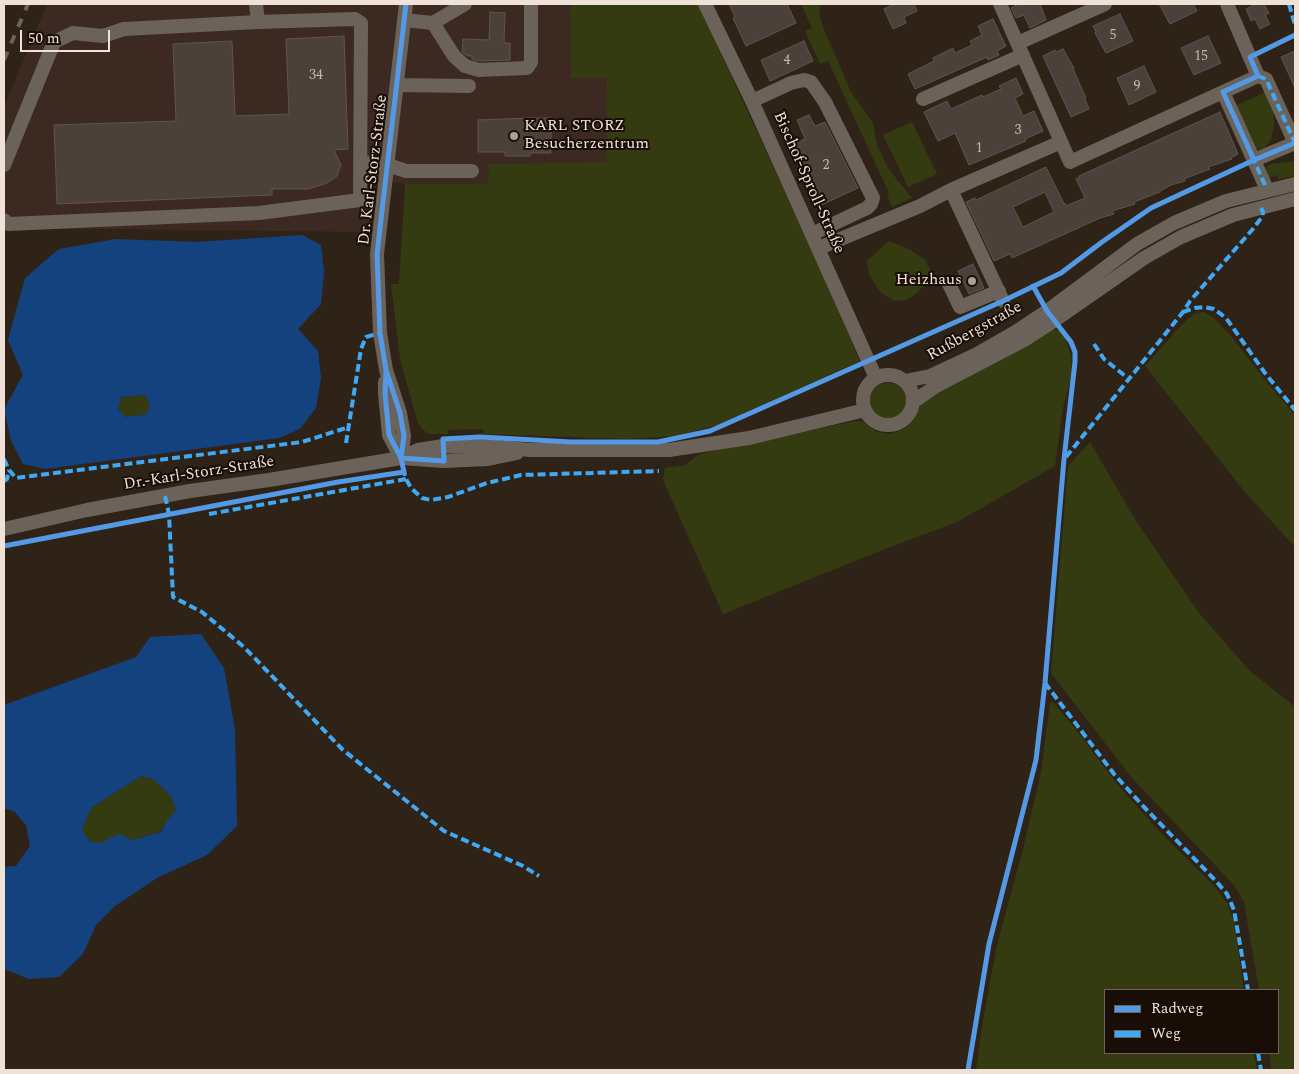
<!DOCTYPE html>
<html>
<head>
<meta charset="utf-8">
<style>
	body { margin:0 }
	#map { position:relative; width:1299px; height:1074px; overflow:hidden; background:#2f2318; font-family:Spectral,serif }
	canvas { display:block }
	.frame { position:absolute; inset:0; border:5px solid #f0e2d6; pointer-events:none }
	.legend { position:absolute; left:1104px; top:989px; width:175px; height:65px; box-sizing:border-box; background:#180e07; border:1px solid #6e635a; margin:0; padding:6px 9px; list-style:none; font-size:15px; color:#f0e2d6 }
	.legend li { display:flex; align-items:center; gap:10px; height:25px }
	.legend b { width:25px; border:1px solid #6e635a }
	.scale { position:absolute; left:20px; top:30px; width:90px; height:22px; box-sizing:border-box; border:2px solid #f0e2d6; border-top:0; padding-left:6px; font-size:15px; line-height:18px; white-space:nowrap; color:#f0e2d6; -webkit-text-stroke:4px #180e07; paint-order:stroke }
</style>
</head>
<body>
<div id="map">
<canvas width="1299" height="1074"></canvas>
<div class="frame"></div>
<ul class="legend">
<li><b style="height:6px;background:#5399e6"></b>Radweg</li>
<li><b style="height:6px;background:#3fa9f5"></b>Weg</li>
</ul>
<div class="scale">50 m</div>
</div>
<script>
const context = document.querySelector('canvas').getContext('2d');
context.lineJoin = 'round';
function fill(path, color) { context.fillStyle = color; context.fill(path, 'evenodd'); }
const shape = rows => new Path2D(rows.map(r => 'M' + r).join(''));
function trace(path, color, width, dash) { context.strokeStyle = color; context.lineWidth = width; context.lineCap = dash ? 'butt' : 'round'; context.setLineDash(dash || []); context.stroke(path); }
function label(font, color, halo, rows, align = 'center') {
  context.font = font + ' Spectral,serif'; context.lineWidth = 4; context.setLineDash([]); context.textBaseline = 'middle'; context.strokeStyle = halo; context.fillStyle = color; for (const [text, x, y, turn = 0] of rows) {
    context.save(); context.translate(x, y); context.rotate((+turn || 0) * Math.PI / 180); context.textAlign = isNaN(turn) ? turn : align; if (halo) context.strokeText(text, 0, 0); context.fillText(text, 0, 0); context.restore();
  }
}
const commercial = shape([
	[47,4,570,4,571,78,607,78,606,163,489,164,489,184,405,184,374,179,367,232,4,228,4,107]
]);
const green = shape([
	[570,4,698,4,812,251,860,361,717,425,676,436,628,439,484,434,483,429,448,430,448,434,429,434,422,429,417,420,400,359,391,284,399,284,405,184,488,184,489,164,606,162,607,78,571,78],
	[801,4,819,4,821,6,819,13,823,27,851,92,873,123,877,145,888,168,912,198,892,207,887,197,889,193,828,61,820,64,805,31,812,28],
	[1268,91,1273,111,1274,124,1271,140,1267,145,1264,148,1257,149,1253,147,1235,106],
	[912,122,937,174,908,187,883,135],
	[1295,161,1295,176,1278,179,1278,175,1266,178,1266,168,1270,164],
	[889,241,911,250,925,260,930,269,927,282,917,293,907,300,894,301,880,292,869,274,867,261],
	[1204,312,1214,318,1230,335,1270,386,1295,415,1295,547,1245,492,1145,366,1186,320,1196,313],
	[1049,330,1058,330,1064,335,1071,355,1072,373,1063,408,1055,466,957,522,885,549,723,614,663,480,665,468,685,465,699,454,855,421,863,422,877,432,891,434,904,429,913,421,922,402,929,395],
	'870 401a18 18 0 1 1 36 0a18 18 0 1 1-36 0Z',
	[145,395,150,405,147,414,124,417,118,409,121,397],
	[1090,442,1136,521,1199,613,1249,670,1295,707,1295,1070,1271,1070,1270,1053,1278,1053,1278,990,1259,990,1244,902,1234,885,1132,778,1051,673,1068,466],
	[1053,702,1074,727,1117,784,1159,831,1216,888,1227,903,1234,921,1244,990,1105,990,1105,1053,1254,1053,1257,1070,976,1070,982,1026,997,945,1023,849,1041,772,1050,703],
	[141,776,153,779,171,796,176,811,167,820,160,832,132,840,109,838,102,843,90,842,82,830,91,808]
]);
const water = shape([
	[302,235,321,245,324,272,321,304,298,329,318,351,321,378,316,408,300,429,279,438,45,469,23,464,11,441,4,409,23,375,8,340,25,278,59,249,116,239,196,242],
	[145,395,150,405,147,414,125,417,118,409,121,397],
	[201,634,224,668,235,730,237,826,207,855,157,878,115,906,96,925,83,954,59,977,29,979,4,969,4,867,16,866,30,846,26,825,15,812,4,808,4,705,136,657,150,637],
	[141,776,153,779,171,796,176,811,167,820,161,832,132,840,120,834,109,838,102,843,90,842,82,830,91,808]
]);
const building = shape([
	[729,4,787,4,796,23,746,46,733,18,735,17,729,4],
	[894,4,914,4,917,11,904,17,906,23,893,29,884,9,894,4],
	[1019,4,1040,4,1046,20,1030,28,1024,15,1016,18,1011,8,1019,4],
	[1159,4,1193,4,1197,11,1170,24,1159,4],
	[1256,4,1264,4,1269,13,1265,15,1270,24,1260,29,1255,19,1251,21,1246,9,1256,4],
	[490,12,505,13,504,43,510,43,510,60,479,61,472,59,472,56,467,56,462,52,463,39,489,40,490,12],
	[1120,14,1133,41,1106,53,1095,33,1096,32,1093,26,1120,14],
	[993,19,1006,46,997,51,999,55,988,60,987,57,915,89,908,74,934,61,933,58,953,48,955,53,972,45,970,41,982,35,978,26,993,19],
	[344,36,348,149,334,150,341,165,337,176,327,183,308,189,272,189,272,195,57,204,54,125,176,121,173,44,232,41,235,116,289,114,286,39,344,36],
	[1208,36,1221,63,1194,75,1181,48,1208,36],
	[804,41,813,61,770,81,761,60,804,41],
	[1063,49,1074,68,1073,69,1086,98,1085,99,1089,109,1071,117,1043,56,1055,50,1056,52,1063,49],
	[1295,51,1295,88,1281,57,1295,51],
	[1144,66,1156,92,1129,105,1117,78,1144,66],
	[1016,78,1023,94,1015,98,1023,116,1034,111,1043,131,1025,139,1026,141,969,165,955,133,938,141,924,112,947,101,951,109,982,95,983,97,1001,89,999,86,1016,78],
	[1220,112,1238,154,1231,158,1232,159,1208,167,1210,169,1194,175,1184,179,1185,181,1171,185,1160,191,1160,192,1134,202,1135,204,1112,211,1114,214,1100,218,1012,258,1010,254,994,261,966,202,975,198,976,200,1046,167,1064,204,1065,203,1066,206,1085,198,1076,179,1080,177,1079,176,1220,112],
	[1045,192,1054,212,1023,227,1013,207,1045,192],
	[809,115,815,126,825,122,858,188,819,206,791,145,805,139,797,120,809,115],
	[532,118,551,118,551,153,530,153,530,156,505,156,505,152,478,152,478,120,532,118],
	[973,264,984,288,969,294,958,271,973,264]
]);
const minor = shape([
	[705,4,752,101,876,378],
	[1000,4,1070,162,1258,76,1227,4],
	[404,20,433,23,465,4],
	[433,23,454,56,465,66,479,70,527,68,531,62,531,4],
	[1018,43,1105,4],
	[1258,76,1266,79,1295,143],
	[397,85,469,86],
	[1223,92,1265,185],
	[923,99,1023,55],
	[752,101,791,83,804,80,811,82,825,102,873,198,871,204,867,208,812,234],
	[1254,160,1295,143],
	[360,162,388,165,406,171,472,171],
	[4,165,54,42,73,33,103,36,124,29,258,22,256,4],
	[951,190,1003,301],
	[4,220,8,224,259,213,360,200,361,23,355,19,258,22],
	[819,248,920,206,951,190,1061,142],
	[949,284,960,307,999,291],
	'863 400a25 25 0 1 1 50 0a25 25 0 1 1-50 0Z',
	[905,381,930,376,977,354,1017,331,1047,311,1137,244,1174,223,1226,201,1295,184],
	[385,382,385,393,389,435,401,458],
	[913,402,936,386,1024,340,1055,320,1144,258,1181,237,1233,215,1295,199],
	[401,458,404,436,400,413,386,370,380,333,377,254,406,4],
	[402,458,444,461,488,459,517,453],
	[4,529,87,510,190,491,269,480,401,458,418,450,443,446,497,447,530,450,669,450,749,438,865,410]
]);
const rail = shape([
	[4,60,28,4]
]);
const quiet = shape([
	[1289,4,1295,25],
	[1258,76,1266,79,1295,143],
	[1252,156,1265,185],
	[1183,312,1195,308,1204,307,1214,309,1226,318,1265,373,1295,410],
	[1094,344,1104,359,1129,379],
	[346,443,361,349,366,337,380,333],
	[1066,457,1183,312,1190,301,1252,230,1262,217,1263,212,1261,208],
	[4,459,9,470,16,478,302,442,349,427],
	[403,468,406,479,411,488,422,498,431,500,448,497,487,483,521,475,659,471],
	[4,481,7,479,9,470],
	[165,496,169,514,173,597,202,612,244,647,343,750,444,831,523,866,539,876],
	[209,514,406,479],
	[1045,683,1114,774,1143,806,1216,881,1227,894,1234,910,1248,990],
	[1258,1053,1261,1070]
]);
const cycleway = shape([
	[1254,160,1223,92,1258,76,1250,57,1295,35],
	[401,458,444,461,443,439,480,437,571,442,658,442,710,431,1003,301,1061,273,1102,242,1151,208,1254,160,1295,143],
	[401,458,404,436,400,413,386,370,380,333,377,254,406,4],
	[4,546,338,482,404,472,401,458,389,435,385,393,386,370],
	[968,1070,989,944,1036,760,1045,683,1064,459,1075,362,1075,352,1071,342,1047,311,1033,286]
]);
const markers = [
	[514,136,5,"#ac9f94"],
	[972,281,5,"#ac9f94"]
];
const numberNames = [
	["5",1113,36],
	["15",1201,57],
	["4",787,61],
	["34",316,76],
	["9",1137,87],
	["3",1018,131],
	["1",979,149],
	["2",826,166]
];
const poiNames = [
	["KARL STORZ",524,127],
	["Besucherzentrum",524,145],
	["Heizhaus",962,281,"right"]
];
const streetNames = [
	["Dr. Karl-Storz-Straße",374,170,-83],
	["Bischof-Sproll-Straße",808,183,66],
	["Rußbergstraße",975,332,-29],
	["Dr.-Karl-Storz-Straße",199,474,-9]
];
fill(commercial, '#3b2922');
fill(green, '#353b11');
fill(water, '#14427f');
fill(building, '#4c403b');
trace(building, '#60544f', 1);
trace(minor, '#6b625a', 14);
trace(rail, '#6b635a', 4, [9, 9]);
trace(quiet, '#3fa9f5', 4, [8, 4]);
trace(cycleway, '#5399e6', 5);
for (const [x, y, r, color] of markers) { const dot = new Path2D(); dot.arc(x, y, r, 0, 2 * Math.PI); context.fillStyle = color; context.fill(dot); trace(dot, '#180e07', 2); }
label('14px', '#c7baaf', null, numberNames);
label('16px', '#f0e2d6', '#180e07', poiNames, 'left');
label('16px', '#f0e2d6', '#180e07', streetNames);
</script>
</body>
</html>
